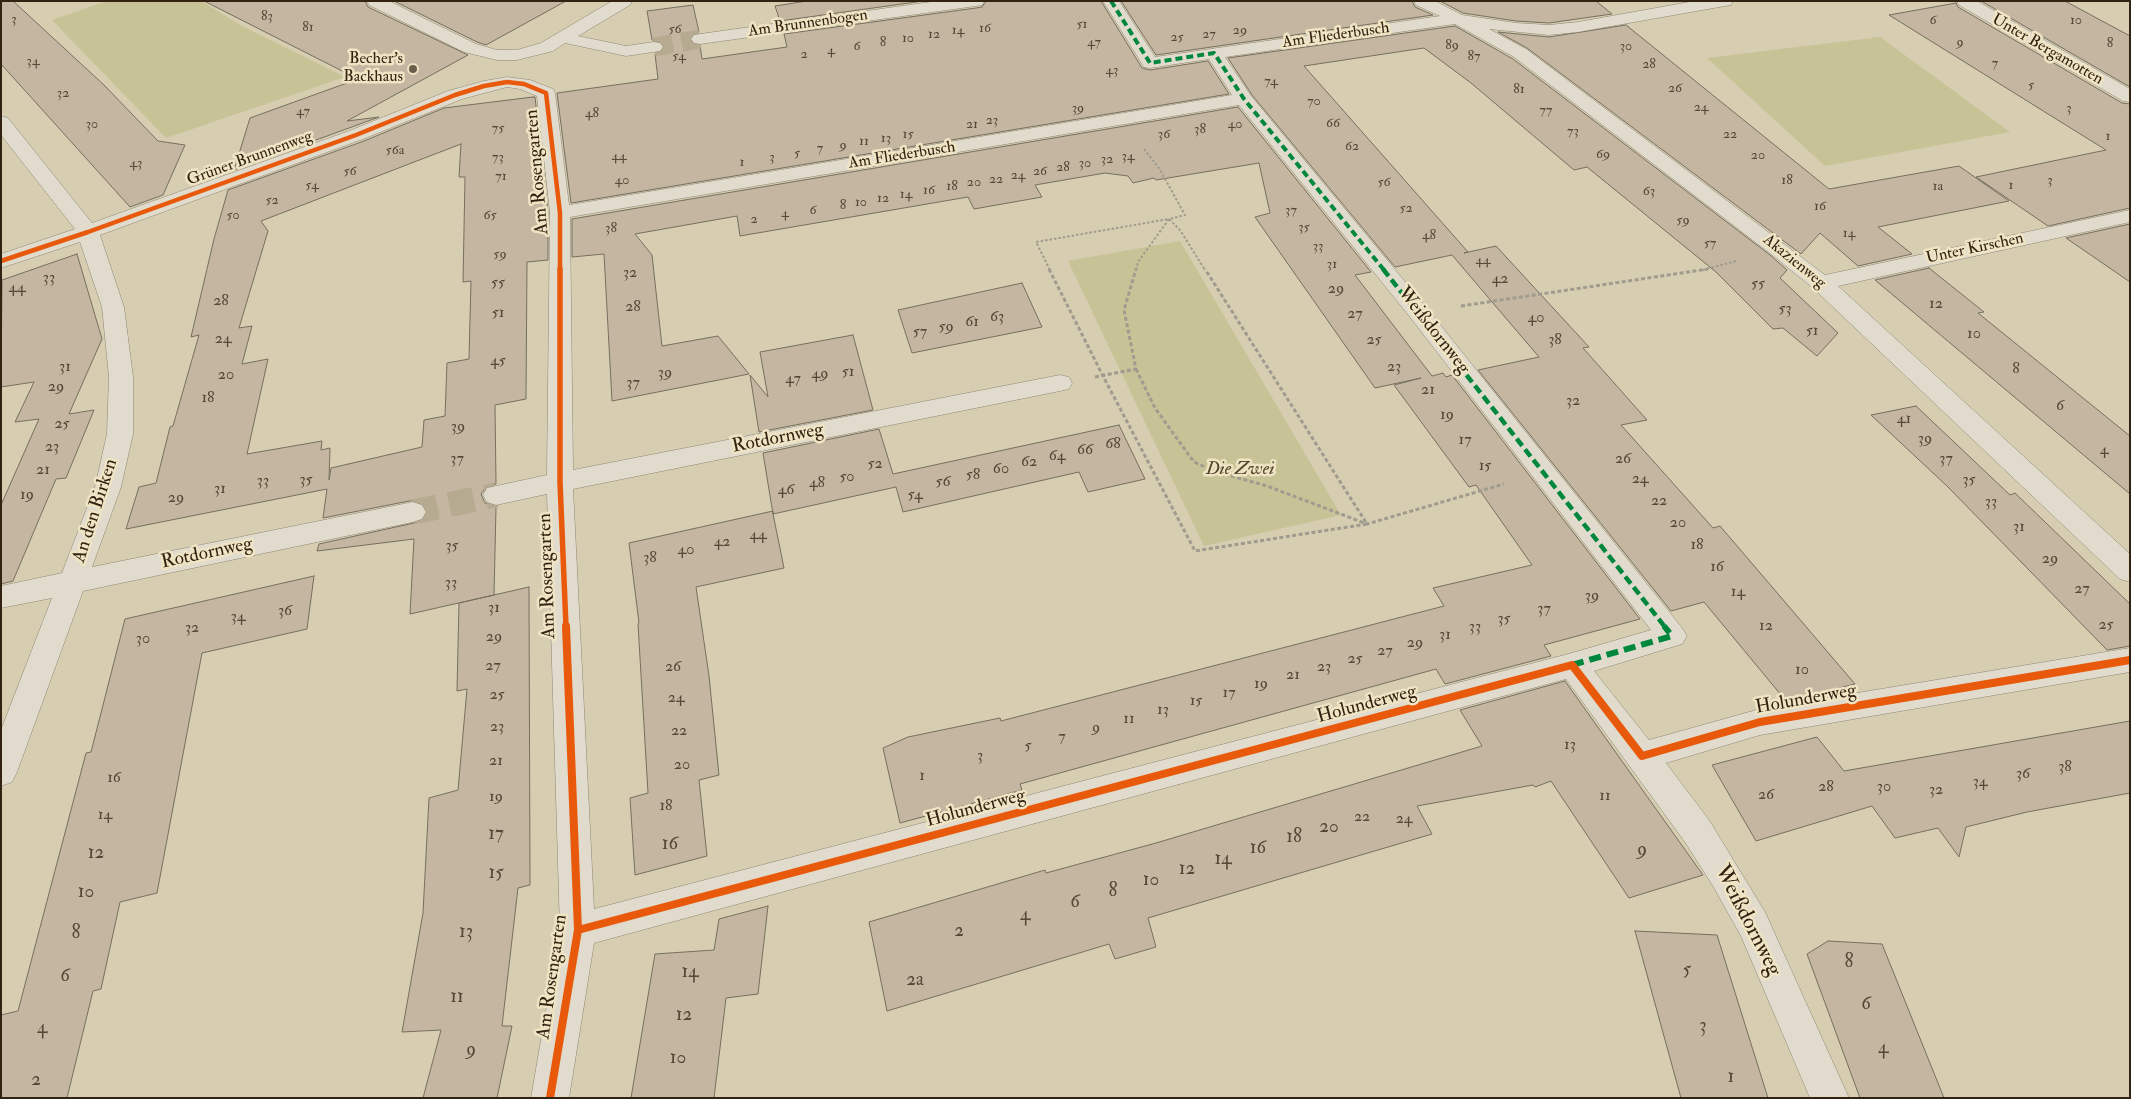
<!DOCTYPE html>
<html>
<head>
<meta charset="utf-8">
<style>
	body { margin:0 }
	#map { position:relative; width:2131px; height:1099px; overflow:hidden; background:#d7cdb1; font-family:"IM FELL Double Pica",serif }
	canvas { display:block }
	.frame { position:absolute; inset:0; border:2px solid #312212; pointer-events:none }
</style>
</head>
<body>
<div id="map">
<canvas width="2131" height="1099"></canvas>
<div class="frame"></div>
</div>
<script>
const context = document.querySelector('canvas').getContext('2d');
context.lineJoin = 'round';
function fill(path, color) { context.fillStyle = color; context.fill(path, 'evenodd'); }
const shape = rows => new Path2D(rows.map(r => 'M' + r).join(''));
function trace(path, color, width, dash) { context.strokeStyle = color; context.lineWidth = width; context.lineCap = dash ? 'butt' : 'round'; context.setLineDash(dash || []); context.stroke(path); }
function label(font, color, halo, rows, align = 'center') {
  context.font = font + ' "IM FELL Double Pica",serif'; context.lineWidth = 5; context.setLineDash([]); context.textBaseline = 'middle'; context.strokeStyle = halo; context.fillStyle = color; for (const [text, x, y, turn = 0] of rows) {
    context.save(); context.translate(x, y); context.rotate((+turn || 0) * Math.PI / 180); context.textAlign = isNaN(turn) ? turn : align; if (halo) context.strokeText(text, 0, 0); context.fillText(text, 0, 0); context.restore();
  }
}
const green = shape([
	[107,1,201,1,242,26,345,77,166,138,52,20],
	[1880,37,2010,132,1825,166,1707,58],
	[1180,241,1341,515,1204,546,1068,261]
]);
const building = shape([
	[1,1,13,1,104,85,158,141,185,145,163,195,130,207,1,64,1,1],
	[204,1,365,1,368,7,468,55,347,121,379,117,234,170,250,118,358,79,204,1],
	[394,1,566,1,486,45,477,42,394,1],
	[807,1,923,1,780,21,775,6,807,1],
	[986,1,1101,1,1142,68,1150,70,1208,61,1229,94,571,203,557,93,658,79,655,54,662,52,665,47,660,41,652,40,647,11,693,5,699,32,692,34,689,39,694,45,700,46,702,59,787,47,784,34,976,8,982,7,986,1],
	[1121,1,1412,1,1415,7,1433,15,1156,55,1121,1],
	[1440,1,1596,1,1612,14,1549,23,1516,21,1463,13,1440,1],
	[1981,1,2065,1,2130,36,2130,87,1981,1],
	[1956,3,1958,7,2122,103,2130,104,2130,208,2048,226,1976,177,2106,150,1889,15,1956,3],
	[1626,25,1829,189,1959,166,2009,201,1878,227,1912,254,1858,266,1820,233,1801,254,1527,48,1498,32,1549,37,1626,25],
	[1455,26,1513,59,1770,255,1787,270,1780,278,1838,333,1817,356,1783,328,1773,329,1716,272,1587,167,1574,170,1471,83,1424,48,1304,66,1468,252,1464,253,1496,246,1589,347,1583,348,1647,420,1621,425,1713,528,1720,526,1855,684,1786,701,1704,602,1671,611,1478,370,1539,357,1452,255,1395,267,1252,95,1228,58,1455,26],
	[533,97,535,97,548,213,548,260,527,262,526,399,495,405,496,484,487,486,481,494,485,503,496,507,494,595,410,614,414,539,317,551,319,544,423,521,428,511,423,503,414,500,323,518,327,489,126,529,139,487,156,483,170,427,173,426,199,335,191,337,214,239,228,190,364,141,444,108,533,97],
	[461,144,459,177,465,177,463,282,471,281,469,359,447,363,445,416,424,420,422,447,331,468,329,480,330,448,321,450,322,441,247,454,268,359,242,364,252,326,239,328,268,231,261,221,461,144],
	[1238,107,1371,272,1355,275,1432,376,1443,373,1446,377,1452,375,1640,619,1544,645,1551,656,1445,684,1436,669,1020,784,1022,790,900,823,883,748,908,737,1000,718,1001,721,1444,606,1433,588,1532,565,1476,485,1469,487,1394,385,1421,378,1375,388,1255,217,1270,213,1259,163,1156,180,1154,178,1133,183,1128,176,1105,173,1035,185,1042,197,974,209,968,197,740,236,737,216,635,234,652,255,662,346,718,336,749,374,612,401,604,254,572,257,572,219,1238,107],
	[2130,224,2130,282,2066,238,2130,224],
	[77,254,102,339,69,414,94,410,66,478,56,479,13,581,1,584,1,505,39,419,15,422,34,382,1,387,2,280,77,254],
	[1929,268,1984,312,1978,313,2130,436,2130,494,1875,280,1929,268],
	[1022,283,1042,327,912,353,898,310,1022,283],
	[853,335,873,410,759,432,750,375,768,397,760,352,853,335],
	[1916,406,2010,495,2015,493,2130,604,2130,646,2107,650,1948,487,1871,415,1916,406],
	[1119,425,1145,479,1088,492,1079,472,903,512,896,487,773,514,784,568,696,587,709,676,719,775,699,780,707,856,635,875,630,798,648,793,638,624,639,623,629,543,773,511,773,514,763,453,879,429,893,474,1119,425],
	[314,576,307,629,202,653,157,893,120,902,101,989,93,991,67,1098,1,1098,1,1015,18,1011,86,753,91,752,125,619,314,576],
	[529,587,530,885,518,888,502,1026,512,1026,497,1098,423,1098,441,1030,402,1032,423,913,429,798,458,790,467,689,457,691,459,603,529,587],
	[1565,681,1703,875,1629,898,1551,781,1535,787,1533,785,1417,806,1432,834,1148,918,1156,947,1115,959,1109,944,887,1011,869,922,1045,870,1046,873,1156,843,1482,746,1460,710,1565,681],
	[2130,721,2130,793,2027,812,1966,827,1959,857,1938,828,1895,838,1872,806,1756,841,1712,765,1817,737,1844,771,2130,721],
	[768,906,758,994,726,998,714,1098,631,1098,655,954,714,950,719,919,768,906],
	[1635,931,1717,935,1768,1098,1681,1098,1635,931],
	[1828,941,1882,944,1944,1098,1860,1098,1807,954,1828,941]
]);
const minorTunnelFar1 = shape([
	[654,47,700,39]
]);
const minorTunnel = shape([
	[413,512,496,495]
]);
const pathFar1 = shape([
	[1050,270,1036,242,1169,219,1180,230,1205,270],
	[1136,270,1138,262,1169,219,1185,215,1159,168,1143,148],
	[1703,270,1736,261]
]);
const path = shape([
	[1049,269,1103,376,1195,551,1367,524,1205,269],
	[1461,306,1708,269],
	[1136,369,1155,408,1194,462,1217,472,1267,486,1367,524,1504,484],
	[1095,377,1136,369,1124,310,1136,269]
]);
const minor = shape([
	[367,1,389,1,476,44,497,50,517,50,541,43,612,1,632,1,630,5,578,36,626,46,654,42,660,43,663,47,660,51,626,56,565,43,553,51,517,60,497,60,464,52,369,5,367,1],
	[938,1,984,1,982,5,976,6,700,44,694,43,691,39,694,35,700,34,938,1],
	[1103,1,1119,1,1155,57,1440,16,1416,5,1414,1,1435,1,1462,15,1516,23,1549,25,1578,22,1695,1,1733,1,1731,5,1725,6,1578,32,1549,35,1489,29,1526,49,1825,275,2130,210,2130,222,1838,286,2130,554,2130,582,2120,579,1813,288,1771,254,1514,57,1455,24,1225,57,1251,96,1426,307,1682,628,1687,636,1682,644,1594,671,1649,740,1760,709,2130,648,2130,672,1760,735,1666,763,1709,820,1765,912,1849,1098,1810,1098,1741,936,1713,886,1685,842,1566,679,594,943,569,1098,531,1098,560,930,547,494,496,505,487,502,483,495,487,488,547,475,550,213,537,96,520,89,507,87,462,99,363,139,100,235,124,307,133,377,133,434,121,487,92,567,413,502,422,505,426,512,422,519,413,522,83,591,17,772,12,782,1,786,1,730,52,598,1,608,1,586,62,573,95,487,107,434,109,377,102,307,80,242,1,268,1,254,75,229,1,135,1,116,8,118,92,223,349,131,448,91,484,81,507,77,530,80,553,89,555,93,569,205,1232,95,1209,59,1150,68,1144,67,1103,1],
	[1239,105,1410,317,1651,630,1572,653,594,909,573,489,1060,391,1069,389,1072,383,1069,377,1060,375,573,470,570,217,1239,105],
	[1957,1,1977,1,2130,89,2130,102,2123,101,1959,5,1957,1]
]);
const quietFar2 = shape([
	[1111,1,1150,63,1214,53,1244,99,1384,270]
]);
const quietFar1 = shape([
	[1383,269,1665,627]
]);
const quiet = shape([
	[1572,665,1672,636,1664,626]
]);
const cyclewayFar2 = shape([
	[1,261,88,232,356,135,455,95,484,86,507,82,524,84,546,93,560,213,560,270]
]);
const cyclewayFar1 = shape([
	[560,269,560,482,566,627]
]);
const cycleway = shape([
	[578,930,1572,665,1642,756,1760,722,2130,660],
	[550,1098,578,930,566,626]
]);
const markers = [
	[413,69,5,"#6b5e4a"]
];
const farNumbernames = [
	["83",267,17],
	["3",14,20],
	["6",1933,21],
	["10",2076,21],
	["51",1082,25],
	["81",308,28],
	["16",985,29],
	["56",675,30],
	["14",958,31],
	["29",1240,31],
	["12",934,35],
	["27",1209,35],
	["25",1177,38],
	["10",908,39],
	["8",883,43],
	["47",1094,43],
	["9",1960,43],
	["8",2110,44],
	["89",1452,46],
	["6",857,47],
	["30",1626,47],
	["4",831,51],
	["2",804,55],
	["54",679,57],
	["87",1474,57],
	["34",33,62],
	["7",1995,64],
	["28",1649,65],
	["43",1112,71],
	["74",1271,82],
	["5",2031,86],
	["26",1675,89],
	["81",1519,90],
	["32",63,94],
	["70",1314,102],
	["24",1701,108],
	["39",1078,109],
	["3",2069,109],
	["77",1546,111],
	["47",303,112],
	["48",592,114],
	["23",992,121],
	["66",1333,124],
	["30",92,125],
	["21",972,125],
	["40",1235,125],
	["75",498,129],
	["38",1200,130],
	["73",1573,132],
	["15",908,135],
	["36",1164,135],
	["22",1730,135],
	["1",2108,137],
	["13",886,139],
	["11",864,142],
	["9",843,146],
	["62",1352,147],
	["7",820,149],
	["56a",395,151],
	["5",797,154],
	["69",1603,155],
	["20",1758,156],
	["44",619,157],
	["34",1128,157],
	["73",498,158],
	["3",772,158],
	["32",1107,160],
	["1",742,163],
	["43",136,164],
	["30",1085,164],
	["28",1063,168],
	["56",350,172],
	["26",1040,172],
	["24",1018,176],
	["71",501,177],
	["22",996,180],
	["40",622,181],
	["18",1787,181],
	["3",2050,181],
	["20",974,183],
	["56",1384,183],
	["54",312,186],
	["1",2011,186],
	["18",952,187],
	["1a",1938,187],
	["16",929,191],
	["63",1649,192],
	["14",906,195],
	["12",883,199],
	["52",272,201],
	["10",861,203],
	["8",843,206],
	["16",1820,207],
	["52",1406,209],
	["6",813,211],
	["37",1291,211],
	["4",785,214],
	["50",233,216],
	["65",490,216],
	["2",754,220],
	["59",1683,221],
	["35",1304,228],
	["38",611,229],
	["14",1849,234],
	["48",1429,236],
	["57",1710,244],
	["33",1318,247],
	["59",500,255],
	["44",1483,261],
	["31",1332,265]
];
const farStreetnames = [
	["Am Brunnenbogen",808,24,-8],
	["Am Fliederbusch",1336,36,-8],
	["Unter Bergamotten",2047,50,30],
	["Am Fliederbusch",902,156,-9],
	["Grüner Brunnenweg",250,159,-20],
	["Unter Kirschen",1975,249,-12],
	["Akazienweg",1794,262,39]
];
const farPoinames = [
	["Becher's",403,60],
	["Backhaus",403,78]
];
const numberNames = [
	["32",630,274],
	["33",49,279],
	["42",1500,280],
	["55",498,284],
	["55",1758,285],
	["44",17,289],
	["29",1336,290],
	["28",221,302],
	["12",1936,305],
	["28",633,308],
	["53",1785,310],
	["51",498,314],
	["27",1355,315],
	["63",997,318],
	["40",1536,319],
	["61",972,323],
	["59",946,328],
	["51",1812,332],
	["57",920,333],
	["10",1974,335],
	["24",223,340],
	["25",1374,341],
	["38",1555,341],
	["45",498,362],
	["31",65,368],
	["23",1394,368],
	["8",2016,370],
	["51",848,373],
	["39",665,374],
	["49",820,375],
	["20",226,376],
	["47",793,380],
	["37",633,384],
	["29",56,388],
	["21",1428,391],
	["18",208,399],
	["32",1573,402],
	["6",2060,407],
	["19",1447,416],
	["41",1904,420],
	["25",62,425],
	["39",458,428],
	["39",1925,440],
	["17",1465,441],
	["68",1113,445],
	["23",52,448],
	["66",1085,451],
	["4",2104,451],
	["64",1057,457],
	["37",457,460],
	["26",1623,460],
	["37",1946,460],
	["62",1029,463],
	["52",875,465],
	["15",1485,467],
	["60",1001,470],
	["21",43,471],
	["58",973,476],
	["50",847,478],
	["24",1640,480],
	["35",306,481],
	["35",1969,481],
	["33",263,482],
	["56",943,483],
	["48",817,484],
	["31",220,490],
	["46",786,491],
	["19",27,496],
	["54",915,496],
	["29",176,499],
	["22",1659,502],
	["33",1991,503],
	["20",1678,524],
	["31",2019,528],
	["44",758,536],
	["42",722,543],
	["18",1697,546],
	["35",452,547],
	["40",686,551],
	["38",650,559],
	["29",2050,560],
	["16",1717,568],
	["33",451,584],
	["27",2082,590],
	["14",1738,593],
	["39",1592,597],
	["31",494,609],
	["37",1544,610],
	["36",285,612],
	["34",238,618],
	["35",1504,620],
	["25",2106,626],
	["12",1766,627],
	["33",1475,628],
	["32",192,629],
	["31",1445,636],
	["29",494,638],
	["30",143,640],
	["29",1415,644],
	["27",1385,652],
	["25",1355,660],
	["27",493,667],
	["26",673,668],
	["23",1324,668],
	["10",1802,671],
	["21",1293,676],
	["19",1261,685],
	["17",1229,694],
	["25",497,696],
	["24",676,699],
	["15",1196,702],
	["13",1163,711],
	["11",1129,720],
	["23",497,728],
	["9",1096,729],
	["22",679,732],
	["7",1062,738],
	["13",1570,746],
	["5",1028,747],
	["3",980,757],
	["21",496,762],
	["20",682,766],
	["38",2065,768],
	["36",2023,775],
	["1",922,777],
	["16",114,779],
	["34",1980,783],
	["28",1826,788],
	["30",1884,788],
	["32",1936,791],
	["26",1766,796],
	["11",1605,797],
	["19",496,798],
	["18",666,807],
	["14",105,816],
	["22",1362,818],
	["24",1404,820]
];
const streetNames = [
	["Am Rosengarten",538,172,-95],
	["Weißdornweg",1433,331,52],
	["Rotdornweg",778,439,-11],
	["An den Birken",96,511,-72],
	["Rotdornweg",207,554,-12],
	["Am Rosengarten",548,576,-92],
	["Holunderweg",1806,700,-10],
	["Holunderweg",1367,705,-15],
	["Holunderweg",976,809,-15],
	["Am Rosengarten",553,977,-82]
];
const parkNames = [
	["Die Zwei",1240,470]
];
const nearNumbernames = [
	["20",1329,828],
	["17",496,835],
	["18",1294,838],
	["16",670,845],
	["16",1258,849],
	["9",1642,851],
	["12",96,854],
	["14",1223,860],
	["12",1187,870],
	["15",496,874],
	["10",1151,881],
	["8",1113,892],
	["10",86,893],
	["6",1075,903],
	["4",1025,916],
	["2",959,932],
	["13",466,933],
	["8",76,934],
	["8",1849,963],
	["5",1687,971],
	["14",690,973],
	["6",65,977],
	["2a",915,981],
	["11",457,998],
	["6",1866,1005],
	["12",684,1016],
	["3",1703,1027],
	["4",42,1029],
	["4",1883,1049],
	["9",471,1051],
	["10",678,1059],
	["1",1731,1078],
	["2",36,1081]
];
const nearStreetnames = [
	["Weißdornweg",1747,921,63]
];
fill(green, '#c8c396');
fill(building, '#c4b6a0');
trace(building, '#766f5f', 1);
trace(minorTunnelFar1, '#b6ab91', 19, [19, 9]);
trace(minorTunnel, '#b6ab91', 25, [25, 12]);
trace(minor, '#8d8674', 1);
trace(pathFar1, '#a09b8f', 2, [2.5, 2]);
trace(path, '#a09b8f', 3, [4, 2.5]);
fill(minor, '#e0dbcc');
trace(quietFar2, '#00873e', 4, [7, 4]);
trace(quietFar1, '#00873e', 4.5, [9, 4.5]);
trace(quiet, '#00873e', 6, [12, 6]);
trace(cyclewayFar2, '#e8590c', 4.5);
trace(cyclewayFar1, '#e8590c', 5.5);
trace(cycleway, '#e8590c', 8);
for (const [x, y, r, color] of markers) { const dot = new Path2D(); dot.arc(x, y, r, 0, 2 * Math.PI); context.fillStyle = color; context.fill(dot); trace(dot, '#efe4c3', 2); }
label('14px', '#564736', null, farNumbernames);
label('16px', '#312212', '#efe4c3', farStreetnames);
label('16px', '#312212', '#efe4c3', farPoinames, 'right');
label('16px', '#564736', null, numberNames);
label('19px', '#312212', '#efe4c3', streetNames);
label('italic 19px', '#54482e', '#efe4c3', parkNames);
label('19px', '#564736', null, nearNumbernames);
label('22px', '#312212', '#efe4c3', nearStreetnames);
</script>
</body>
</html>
